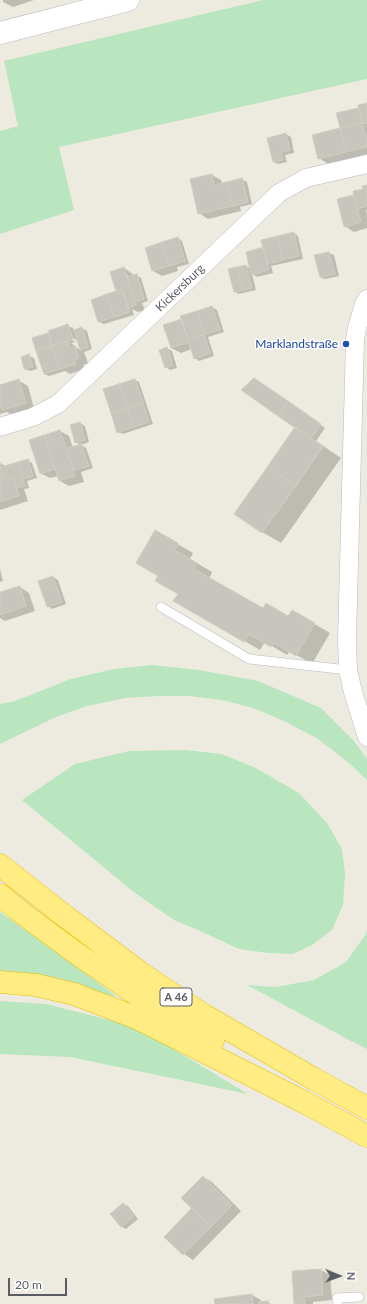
<!DOCTYPE html>
<html>
<head>
<meta charset="utf-8">
<style>
	body { margin:0 }
	#map { position:relative; width:367px; height:1304px; overflow:hidden; background:#edebe0; font-family:Lato,sans-serif }
	canvas { display:block }
	.north { position:absolute; left:319px; top:1256px; width:40px; height:40px; -webkit-text-stroke:3px #fff; paint-order:stroke; rotate:91deg; font-size:11px; font-weight:700; line-height:16px; text-align:center; color:#595c62 }
	.north::after { content:''; display:block; margin:auto; width:14px; height:18px; background:#595c62; clip-path:polygon(50% 0,100% 100%,50% 72%,0 100%) }
	.scale { position:absolute; left:8px; top:1278px; width:59px; height:18px; box-sizing:border-box; border:2px solid #595c62; border-top:0; padding-left:5px; font-size:12px; line-height:14px; white-space:nowrap; color:#595c62; -webkit-text-stroke:3px #fff; paint-order:stroke }
</style>
</head>
<body>
<div id="map">
<canvas width="367" height="1304"></canvas>
<div class="north">N</div>
<div class="scale">20 m</div>
</div>
<script>
const context = document.querySelector('canvas').getContext('2d');
context.lineJoin = 'round';
function fill(path, color) { context.fillStyle = color; context.fill(path, 'evenodd'); }
const shape = rows => new Path2D(rows.map(r => 'M' + r).join(''));
function trace(path, color, width, dash) { context.strokeStyle = color; context.lineWidth = width; context.lineCap = dash ? 'butt' : 'round'; context.setLineDash(dash || []); context.stroke(path); }
function label(font, color, halo, rows, align = 'center') {
  context.font = font + ' Lato,sans-serif'; context.lineWidth = 3; context.setLineDash([]); context.textBaseline = 'middle'; context.strokeStyle = halo; context.fillStyle = color; for (const [text, x, y, turn = 0] of rows) {
    context.save(); context.translate(x, y); context.rotate((+turn || 0) * Math.PI / 180); context.textAlign = isNaN(turn) ? turn : align; if (halo) context.strokeText(text, 0, 0); context.fillText(text, 0, 0); context.restore();
  }
}
const green = shape([
	[263,0,367,0,367,79,59,147,74,210,0,234,0,131,18,126,4,61],
	[152,665,200,670,258,681,321,708,354,741,367,759,367,780,349,763,318,739,284,721,253,708,222,700,189,696,159,696,126,698,87,706,56,717,0,744,0,704,15,701,71,679,114,669],
	[185,750,222,754,256,768,299,793,327,823,342,849,345,874,343,905,332,930,312,945,293,954,268,953,239,949,198,930,174,920,135,893,22,800,75,764,129,751],
	[0,912,69,961,117,997,72,985,0,973],
	[367,930,367,1049,351,1041,247,985,276,987,314,980,346,962,366,934],
	[0,1001,46,1004,137,1027,248,1094,70,1057,0,1054]
]);
const shadow = shape([
	[3,0,34,0,13,7,3,2],
	[367,104,367,126,366,126,367,127,367,154,328,164,319,158,341,129,337,114,359,108],
	[286,134,291,137,294,153,285,155,287,162,278,164,274,162],
	[212,175,221,180,222,184,242,179,247,182,252,204,240,207,241,211,208,219,199,213],
	[367,186,367,210,366,210,367,216,367,228,354,232,345,226,338,200,356,195],
	[294,233,298,236,303,259,271,266,273,273,257,277,252,274,256,290,239,294,235,292,246,266,251,269,265,248],
	[178,238,182,241,189,264,177,267,178,271,162,276,153,271],
	[329,253,334,255,339,276,325,279,320,277,316,256],
	[124,268,133,274,134,276,136,275,141,278,148,301,142,303,145,310,138,312,132,309,134,315,104,324,99,322,118,292],
	[125,274,127,274,132,291],
	[212,307,217,310,224,332,208,337,214,356,199,361,195,358,192,349,181,353,171,348],
	[68,326,73,328,74,331,82,328,87,331,92,349,84,352,88,363,83,365,84,369,70,374,65,371,49,376,44,374,33,339,49,334],
	[69,336,78,341,81,351,71,343,76,342,68,338],
	[167,348,172,351,177,368,170,370,166,367],
	[29,356,34,358,37,369,30,371,25,369],
	[18,380,28,386,34,408,12,415,7,412,0,414,0,386],
	[135,380,139,382,153,424,123,434,118,432],
	[259,382,325,428,316,441,341,458,281,543,262,532,299,431],
	[80,423,85,426,89,442,81,445,86,448,93,468,81,472,84,482,69,486,60,481,59,476,50,478,40,473,30,441,60,431,69,436,73,448,81,445,76,442],
	[28,460,32,463,37,478,27,481,29,488,24,489,28,501,0,510,0,463,7,467],
	[155,531,193,553,190,559,212,572,209,579,263,610,289,618,292,611,330,633,312,664,290,651,287,655,265,642,260,650,175,601,179,593,160,576],
	[0,569,3,581,0,582],
	[53,577,58,580,66,604,52,609,48,606],
	[20,587,29,593,35,611,5,621,0,618,0,593],
	[203,1177,212,1182,241,1211,193,1260,184,1254,166,1237,193,1208],
	[123,1204,128,1206,138,1219,126,1229,122,1227,111,1214],
	[321,1270,330,1275,332,1300,313,1302,313,1304,295,1304],
	[252,1295,261,1300,261,1303,268,1302,271,1304,216,1304]
]);
const building = shape([
	[367,103,367,123,363,124,358,105,367,103],
	[358,108,362,123,340,128,336,113,358,108],
	[362,123,367,141,367,147,346,152,340,128,362,123],
	[340,128,346,152,318,159,312,135,340,128],
	[286,133,290,150,281,152,283,160,273,162,267,138,286,133],
	[212,174,214,185,227,182,233,206,198,214,190,179,212,174],
	[242,178,248,202,233,206,227,182,242,178],
	[367,185,367,206,358,209,353,191,363,189,362,186,367,185],
	[354,195,361,222,344,227,337,199,354,195],
	[294,232,299,256,283,260,278,236,294,232],
	[278,236,283,260,267,264,261,240,278,236],
	[178,237,185,261,169,266,162,242,178,237],
	[162,242,169,266,152,271,145,248,162,242],
	[264,247,269,270,251,275,246,252,264,247],
	[329,252,335,274,320,277,314,255,329,252],
	[246,265,252,288,243,290,237,267,246,265],
	[124,267,136,305,128,308,122,289,116,291,110,272,124,267],
	[237,267,243,290,234,292,228,269,237,267],
	[137,274,144,299,135,302,127,277,137,274],
	[122,289,130,312,114,317,107,294,122,289],
	[107,294,114,317,98,322,91,300,107,294],
	[212,306,220,330,204,334,197,311,212,306],
	[197,311,204,334,188,340,180,316,197,311],
	[182,319,189,342,171,348,163,325,182,319],
	[68,324,73,339,52,346,48,331,68,324],
	[82,327,88,347,80,350,74,330,82,327],
	[48,333,52,346,36,351,32,338,48,333],
	[204,334,210,353,194,359,188,340,204,334],
	[68,341,70,348,75,346,79,358,74,360,76,364,60,369,52,346,68,341],
	[52,346,60,369,44,374,36,351,52,346],
	[167,347,173,365,165,368,159,350,167,347],
	[29,354,33,367,24,369,21,357,29,354],
	[254,378,288,401,278,416,241,390,254,378],
	[19,379,26,403,2,410,0,405,0,385,19,379],
	[135,379,143,403,127,408,119,384,135,379],
	[119,384,127,408,111,413,103,389,119,384],
	[288,401,321,424,311,439,278,416,288,401],
	[143,403,149,422,133,427,127,408,143,403],
	[127,408,133,427,117,433,111,413,127,408],
	[80,422,85,440,75,443,70,425,80,422],
	[295,427,323,447,296,486,268,466,295,427],
	[60,430,75,476,59,481,44,435,60,430],
	[44,435,55,469,40,474,29,440,44,435],
	[81,444,89,466,73,470,67,448,81,444],
	[28,459,33,476,23,479,18,462,28,459],
	[18,462,25,486,17,488,13,476,4,478,1,467,18,462],
	[0,463,4,478,13,476,19,496,0,502,0,463],
	[268,466,296,486,262,533,234,514,268,466],
	[155,530,178,543,175,550,197,563,194,569,263,608,266,603,288,616,292,610,315,623,296,656,274,643,271,647,249,634,244,642,173,601,178,594,155,581,158,576,136,563,155,530],
	[53,576,62,602,47,607,38,581,53,576],
	[20,586,26,606,0,615,0,592,20,586],
	[203,1176,232,1205,211,1227,181,1198,203,1176],
	[123,1203,134,1216,121,1227,110,1214,123,1203],
	[192,1208,211,1227,183,1255,164,1237,192,1208],
	[321,1269,323,1295,304,1297,305,1304,294,1304,292,1271,321,1269],
	[252,1294,253,1304,215,1304,214,1299,252,1294],
	[268,1301,269,1304,259,1304,258,1302,268,1301]
]);
const service = shape([
	[161,607,249,659,348,670],
	[338,1304,337,1298,359,1297]
]);
const minor = shape([
	[367,299,364,304,357,328,355,340,347,639,348,670,353,692,367,737],
	[0,427,33,417,58,404,279,193,306,178,367,164]
]);
const secondary = shape([
	[0,33,128,0]
]);
const motorway = shape([
	[0,865,66,917,142,974,202,1014,314,1079,367,1108],
	[0,895,22,913,76,953,152,1005,213,1041],
	[0,982,36,985,74,994,137,1018,304,1102,367,1136]
]);
const markers = [
	[346,344,4,"#1a4fb4"]
];
const shields = [
	[176,997,32]
];
const shieldNames = [
	["A 46",176,997]
];
const streetNames = [
	["Kickersburg",180,288,-44]
];
const transitNames = [
	["Marklandstraße",338,344]
];
fill(green, '#bae6bf');
fill(shadow, '#0003');
fill(building, '#c7c5bd');
trace(building, '#d1cdbe', 1);
trace(service, '#b8bac0', 10);
trace(minor, '#b8bac0', 19);
trace(secondary, '#b9bbc3', 23);
trace(motorway, '#ecbc00', 23);
trace(service, '#fff', 9);
trace(minor, '#fff', 18);
trace(secondary, '#fff', 22);
trace(motorway, '#ffed84', 22);
for (const [x, y, r, color] of markers) { const dot = new Path2D(); dot.arc(x, y, r, 0, 2 * Math.PI); context.fillStyle = color; context.fill(dot); trace(dot, '#fff', 1.5); }
for (const [x, y, w] of shields) { const box = new Path2D(); box.roundRect(x - w / 2, y - 9, w, 18, 3); context.fillStyle = '#fff'; context.fill(box); trace(box, '#595c62', 1); }
label('bold 11px', '#595c62', null, shieldNames);
label('12px', '#595c62', '#fff', streetNames);
label('12px', '#164399', '#fff', transitNames, 'right');
</script>
</body>
</html>
